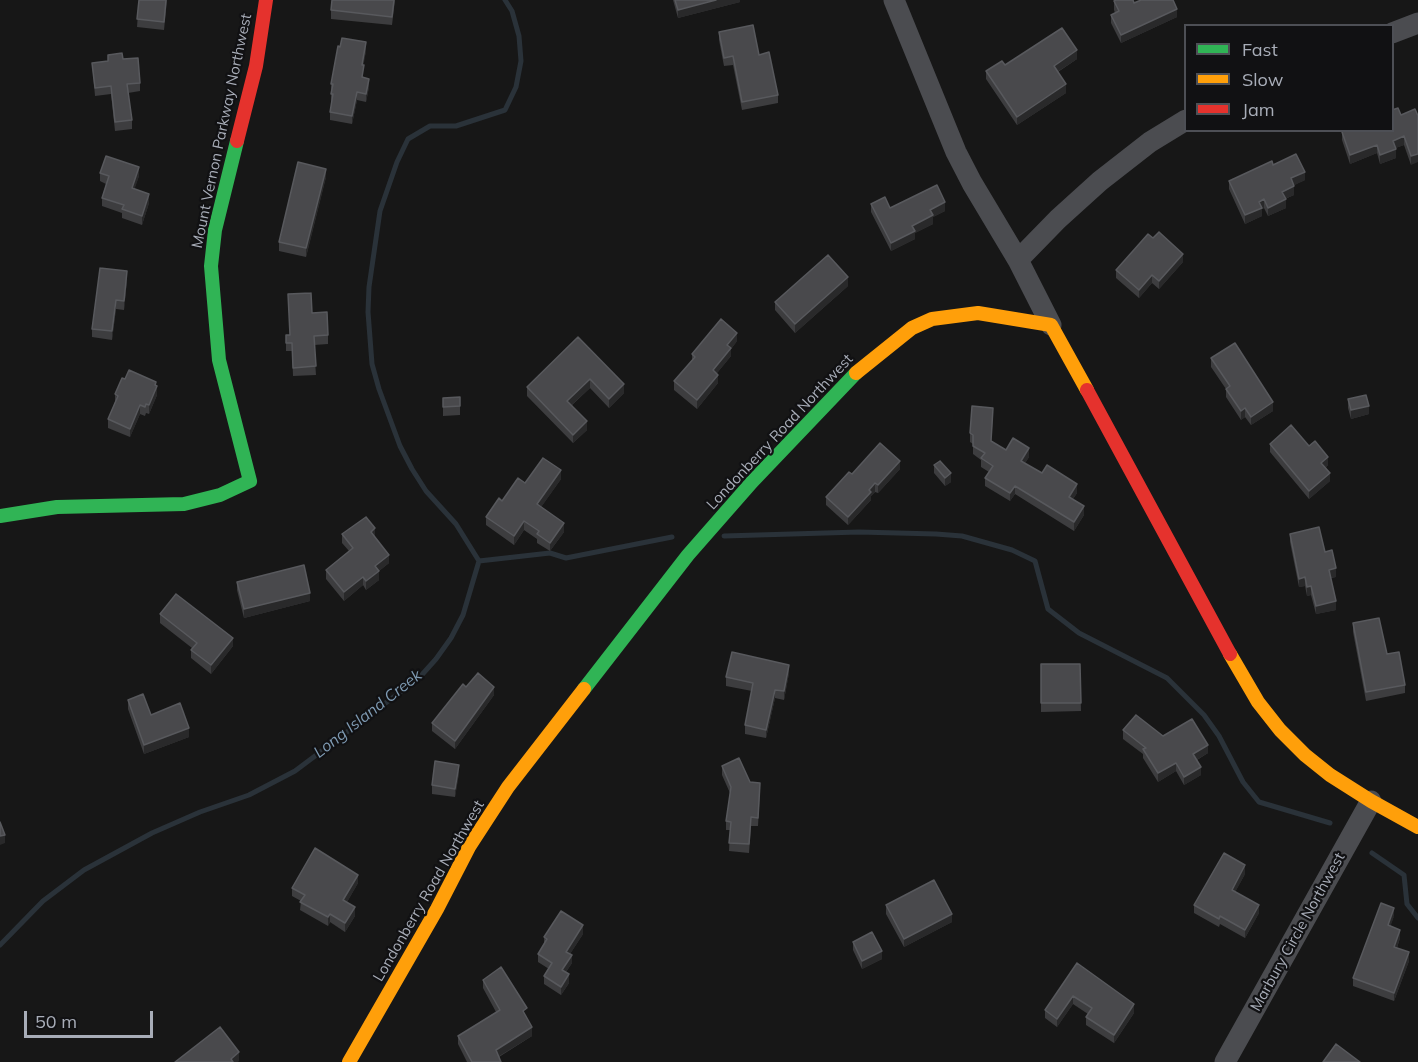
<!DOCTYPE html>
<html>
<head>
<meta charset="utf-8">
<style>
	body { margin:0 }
	#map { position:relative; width:1418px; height:1062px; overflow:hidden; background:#171717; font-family:Mulish,sans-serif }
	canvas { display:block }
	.legend { position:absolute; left:1184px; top:24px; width:210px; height:108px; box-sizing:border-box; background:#111113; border:2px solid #4d4f55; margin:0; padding:8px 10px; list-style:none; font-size:18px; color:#a8adb8 }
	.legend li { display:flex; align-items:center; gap:12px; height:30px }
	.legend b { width:30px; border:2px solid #4d4f55 }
	.scale { position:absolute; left:24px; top:1011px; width:129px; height:27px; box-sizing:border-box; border:3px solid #a8adb8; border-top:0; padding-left:8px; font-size:18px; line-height:21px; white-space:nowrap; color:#a8adb8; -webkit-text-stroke:4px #111113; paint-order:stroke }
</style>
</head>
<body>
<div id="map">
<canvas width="1418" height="1062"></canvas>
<ul class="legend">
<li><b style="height:8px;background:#30b455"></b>Fast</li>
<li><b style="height:8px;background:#ff9f0a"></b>Slow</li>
<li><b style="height:8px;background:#e5322d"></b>Jam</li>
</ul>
<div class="scale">50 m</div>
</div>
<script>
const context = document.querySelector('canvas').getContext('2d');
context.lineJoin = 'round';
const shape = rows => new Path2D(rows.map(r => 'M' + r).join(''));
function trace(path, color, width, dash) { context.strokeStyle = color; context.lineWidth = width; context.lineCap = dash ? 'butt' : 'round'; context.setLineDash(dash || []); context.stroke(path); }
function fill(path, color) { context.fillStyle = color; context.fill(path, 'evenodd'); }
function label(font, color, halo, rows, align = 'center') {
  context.font = font + ' Mulish,sans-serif'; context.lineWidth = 4.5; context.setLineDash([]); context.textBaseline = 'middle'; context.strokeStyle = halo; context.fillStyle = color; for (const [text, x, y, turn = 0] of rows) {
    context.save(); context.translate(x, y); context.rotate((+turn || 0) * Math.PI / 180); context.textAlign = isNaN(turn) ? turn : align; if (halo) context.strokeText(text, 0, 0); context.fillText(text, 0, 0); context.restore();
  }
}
const stream = shape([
	[724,536,859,532,936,534,962,536,1012,550,1035,561,1048,609,1079,633,1167,678,1204,715,1219,736,1243,782,1259,802,1330,823],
	[479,561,550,553,566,558,672,537],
	[1372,853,1404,875,1407,904,1418,918],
	[0,945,43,901,84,870,152,833,200,812,249,795,295,771,419,678,436,659,451,638,463,615,479,561,456,524,426,491,412,469,400,446,379,389,372,364,368,312,369,287,380,211,397,162,408,139,430,126,456,126,505,110,516,87,521,61,519,36,512,11,505,0]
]);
const street = shape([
	[894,0,956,152,972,183,1018,260,1051,325],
	[1392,33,1418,23],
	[1018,260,1058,219,1100,181,1150,142,1186,120],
	[1225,1062,1371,801]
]);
const fast = shape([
	[0,516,57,507,184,504,220,495,250,481,219,360,211,266,215,230,237,141],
	[584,689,688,555,752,482,856,373]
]);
const slow = shape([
	[856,373,912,328,932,319,978,313,1051,325,1087,390],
	[1230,654,1258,702,1280,730,1305,755,1330,775,1371,801,1418,827],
	[349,1062,437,909,469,847,508,787,584,689]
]);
const jam = shape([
	[237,141,256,66,266,0],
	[1087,390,1230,654]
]);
const wall = shape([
	[139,0,167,0,164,30,137,27],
	[395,0,392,25,331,19,331,10],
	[673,0,740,0,740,2,678,18],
	[1114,1,1134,3,1177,17,1121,43,1111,23,1111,15,1115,13,1114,10],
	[719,32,778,95,778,103,742,110,733,65,724,66,719,40],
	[366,51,363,65,363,77,369,87,366,102,357,100,352,124,330,120,330,112,332,103,331,103,331,84],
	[123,59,140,83,140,91,128,93,132,120,132,129,115,131,111,94,95,96,92,63],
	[1077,59,1058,72,1066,93,1017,125,986,79,986,71,1005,65],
	[1415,109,1411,165,1404,145,1395,148,1396,158,1380,164,1377,153,1350,164,1342,140,1342,132,1401,115],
	[1273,165,1305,180,1294,185,1294,195,1285,199,1286,208,1268,216,1264,208,1262,209,1262,216,1245,224,1229,189,1229,181],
	[100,173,139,176,134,189,149,203,142,225,122,218,122,213,102,206,102,198,106,184,100,181],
	[326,177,306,257,279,251,279,242],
	[871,204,890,208,945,211,933,217,933,224,915,233,915,239,891,251,871,212],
	[1183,262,1159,289,1152,283,1139,298,1116,278,1116,270],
	[127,280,124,310,116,309,112,340,92,337,92,329],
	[848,286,795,333,775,310,775,302],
	[312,313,328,335,328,344,314,345,316,375,293,376,292,351,286,351,286,335,290,335],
	[578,337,624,393,609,408,590,388,572,405,587,430,573,443,527,396,527,387],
	[737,341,731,349,731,356,717,373,718,383,697,409,674,390,674,381,692,360,692,354],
	[1211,358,1273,411,1251,425,1245,417,1241,420,1226,397,1226,389,1211,367],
	[156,386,157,395,149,414,146,413,145,416,140,414,130,437,108,428,108,419,115,402,115,394],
	[460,397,460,415,443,416,443,398],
	[1348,399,1369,414,1351,419,1348,408],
	[993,416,991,442,1006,450,1029,457,1025,463,1077,493,1073,499,1084,515,1074,531,1015,494,1010,501,985,486,985,478,989,472,981,467,981,460,973,454,973,444,970,442,970,433],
	[1270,444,1309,446,1328,465,1326,467,1330,481,1309,499,1270,452],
	[934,465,951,482,945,486,934,473],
	[900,469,878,493,875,492,871,496,871,500,848,525,826,505,826,497,852,474],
	[561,479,541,507,564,532,550,551,537,543,537,539,524,530,514,545,486,525,486,517,502,501,525,483],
	[342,534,375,537,389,563,379,571,379,580,366,590,363,585,344,601,326,579,326,570,349,551,342,543],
	[1290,534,1325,552,1336,577,1331,578,1336,610,1316,614,1311,595,1307,596,1305,586,1299,587,1290,542],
	[237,582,310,601,244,618,237,590],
	[160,614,233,646,211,674,191,658,191,650,192,648,160,623],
	[1353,623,1387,654,1405,685,1405,693,1366,701,1353,632],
	[1041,664,1080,664,1081,711,1041,712],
	[789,673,784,700,775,698,766,738,745,734,745,725,752,691,726,686,726,677],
	[466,687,494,695,455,749,432,731,432,723],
	[128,700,151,715,189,737,144,754,128,709],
	[1123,730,1163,736,1208,753,1197,760,1201,775,1184,785,1176,771,1158,782,1143,758,1143,754,1123,739],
	[722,766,750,782,760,791,758,826,751,826,749,853,729,851,730,830,726,830,726,821,730,793,722,775],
	[459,773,455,797,432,794,432,785],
	[1245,874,1235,892,1259,913,1245,938,1220,924,1219,927,1194,913,1194,905],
	[358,883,347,902,355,916,345,932,330,922,328,926,300,910,301,901,292,896,292,888],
	[886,905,952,922,904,947,886,914],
	[1394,916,1390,926,1400,938,1397,948,1409,961,1394,1001,1353,986,1353,978],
	[583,934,570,954,572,963,566,972,569,983,561,995,544,984,544,976,549,969,538,962,538,954,544,945,544,937],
	[853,942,882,959,862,969,853,950],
	[1077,963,1134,1013,1114,1043,1086,1025,1086,1017,1088,1014,1073,1004,1057,1027,1045,1018,1045,1010],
	[483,980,526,1017,532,1036,499,1057,501,1062,467,1062,458,1044,458,1036,496,1012,483,988]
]);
const shadedWall = shape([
	[716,0,740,0,740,2,678,18,678,10],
	[1177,9,1177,17,1121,43,1121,35],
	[366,42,366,51,362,74,362,65],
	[1077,50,1077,59,1054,74,1054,66],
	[369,79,369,87,366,102,366,94],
	[1066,84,1066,93,1017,125,1017,117],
	[357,92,357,100,352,124,352,116],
	[1404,136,1404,145,1393,149,1393,141],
	[1377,145,1377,153,1350,164,1350,155],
	[1396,149,1396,158,1380,164,1380,155],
	[1418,154,1418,162,1411,165,1411,156],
	[139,167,139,176,132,197,132,188],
	[326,169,326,177,306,257,306,248],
	[1305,172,1305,180,1291,187,1291,178],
	[1294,186,1294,195,1282,200,1282,192],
	[149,194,149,203,142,225,142,216],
	[1264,199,1264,208,1262,209,1262,216,1245,224,1245,215,1259,202],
	[1286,199,1286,208,1268,216,1268,208],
	[945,202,945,211,933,217,933,224,915,233,915,239,891,251,891,243,930,210],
	[1183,254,1183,262,1159,289,1159,281],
	[127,271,127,280,124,310,124,301],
	[1152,275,1152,283,1139,298,1139,290],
	[848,277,848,286,795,333,795,324],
	[116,300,116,309,112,340,112,331],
	[737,333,737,341,731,349,731,356,713,378,713,370,727,345],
	[718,375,718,383,697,409,697,400],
	[590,379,590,388,567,409,567,401],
	[156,382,156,389,157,386,157,395,149,414,149,405],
	[624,384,624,393,609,408,609,399],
	[1273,402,1273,411,1251,425,1251,417],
	[140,405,140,414,130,437,130,429],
	[1369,406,1369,414,1351,419,1351,410],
	[1245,408,1245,417,1241,420,1241,411],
	[587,421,587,430,573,443,573,435],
	[1029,448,1029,457,1021,470,1021,461],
	[1328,457,1328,465,1321,471,1321,463],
	[900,461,900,469,878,493,878,485],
	[561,470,561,479,537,513,537,504],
	[951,473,951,482,945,486,945,478],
	[1330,473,1330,481,1309,499,1309,491],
	[875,483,875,492,871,496,871,500,848,525,848,517],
	[1077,484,1077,493,1069,505,1069,497],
	[1015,486,1015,494,1010,501,1010,493],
	[1084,506,1084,515,1074,531,1074,522],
	[524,521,524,530,514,545,514,536],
	[564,523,564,532,550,551,550,543],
	[375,528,375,537,371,532],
	[389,555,389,563,379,571,379,580,366,590,366,581,375,566],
	[1336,568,1336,577,1329,578,1329,570],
	[363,577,363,585,344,601,344,592],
	[1305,577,1305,586,1299,587,1299,579],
	[1311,586,1311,595,1307,596,1307,587],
	[310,593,310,601,244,618,244,609],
	[1336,601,1336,610,1316,614,1316,606],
	[233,638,233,646,211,674,211,665],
	[789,665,789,673,784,700,784,691],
	[494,687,494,695,455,749,455,741],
	[775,690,775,698,766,738,766,730],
	[189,728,189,737,144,754,144,745],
	[1208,745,1208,753,1193,762,1193,754],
	[1176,763,1176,771,1158,782,1158,773],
	[459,765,459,773,455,797,455,789],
	[1201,767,1201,775,1184,785,1184,777],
	[5,835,5,843,0,845,0,836],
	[1245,865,1245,874,1232,898,1232,890],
	[358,875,358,883,343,909,343,900],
	[1259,905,1259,913,1245,938,1245,930],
	[355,907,355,916,345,932,345,923],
	[1394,908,1394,916,1388,934,1388,925],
	[330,914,330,922,328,926,328,917],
	[952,914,952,922,904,947,904,939],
	[583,925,583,934,566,960,566,952],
	[1400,930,1400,938,1394,956,1394,947],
	[882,951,882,959,862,969,862,961],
	[1409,952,1409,961,1394,1001,1394,993],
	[572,955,572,963,562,978,562,970],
	[569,974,569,983,561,995,561,987],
	[1073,996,1073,1004,1057,1027,1057,1019],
	[1134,1004,1134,1013,1114,1043,1114,1035],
	[532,1027,532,1036,496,1058,496,1050],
	[239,1052,239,1061,238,1062,231,1062,231,1059]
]);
const building = shape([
	[139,0,166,0,164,22,137,19,139,0],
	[332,0,394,0,392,17,331,10,332,0],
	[675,0,716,0,678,10,675,0],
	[1116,0,1133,0,1134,3,1141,0,1173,0,1177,9,1121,35,1111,15,1119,11,1114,1,1116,0],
	[753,25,759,55,769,52,778,95,742,102,733,56,724,58,719,32,753,25],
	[1062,28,1077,50,1054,66,1066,84,1017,117,986,71,1002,61,1005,65,1062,28],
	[342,38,366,42,362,65,364,65,362,77,369,79,366,94,357,92,352,116,330,112,333,94,331,94,333,84,331,84,338,46,340,47,342,38],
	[122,53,123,59,138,58,140,83,127,84,132,120,115,122,111,86,95,88,92,63,108,61,108,55,122,53],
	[1398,108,1401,115,1415,109,1418,116,1418,154,1411,156,1404,136,1393,141,1396,149,1380,155,1377,145,1350,155,1342,132,1344,130,1392,130,1392,110,1398,108],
	[1296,154,1305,172,1291,178,1294,186,1282,192,1286,199,1268,208,1264,199,1259,202,1262,208,1245,215,1229,181,1272,161,1273,165,1296,154],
	[106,156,139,167,132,188,149,194,142,216,122,209,124,205,102,198,109,176,100,173,106,156],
	[298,162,326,169,306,248,279,242,298,162],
	[937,185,945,202,930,210,933,215,912,226,915,231,891,243,871,204,885,197,890,208,937,185],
	[1159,232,1183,254,1159,281,1152,275,1139,290,1116,270,1148,234,1153,238,1159,232],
	[828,255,848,277,795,324,775,302,828,255],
	[100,268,127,271,124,301,116,300,112,331,92,329,100,268],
	[311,293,312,313,327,312,328,335,314,336,316,366,293,368,292,343,286,343,286,335,290,335,288,294,311,293],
	[721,319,737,333,727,345,731,348,713,370,718,375,697,400,674,381,695,357,692,354,721,319],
	[578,337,624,384,609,399,590,379,567,401,587,421,573,435,527,387,578,337],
	[1235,343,1273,402,1251,417,1245,408,1241,411,1226,389,1230,386,1211,358,1235,343],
	[129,370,156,382,155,385,157,386,149,405,146,404,145,407,140,405,130,429,108,419,118,396,115,394,122,378,125,379,129,370],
	[1366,395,1369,406,1351,410,1348,399,1366,395],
	[460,397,460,406,443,407,443,398,460,397],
	[972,406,993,408,991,441,1006,450,1013,438,1029,448,1021,461,1042,473,1047,465,1077,484,1069,497,1084,506,1074,522,1015,486,1010,493,985,478,993,466,981,458,985,453,973,446,973,435,970,433,972,406],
	[1291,425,1309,446,1315,441,1328,457,1321,463,1330,473,1309,491,1270,444,1291,425],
	[880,443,900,461,878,485,875,483,869,490,871,492,848,517,826,497,849,472,852,474,880,443],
	[543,458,561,470,537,504,564,523,550,543,537,534,539,531,524,521,514,536,486,517,499,498,502,501,518,478,525,483,543,458],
	[940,461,951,473,945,478,934,465,940,461],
	[366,517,375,528,371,532,389,555,375,566,379,571,366,581,363,577,344,592,326,570,353,548,342,534,366,517],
	[1319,527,1325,552,1332,550,1336,568,1329,570,1336,601,1316,606,1311,586,1307,587,1305,577,1299,579,1290,534,1319,527],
	[304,565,310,593,244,609,237,582,304,565],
	[176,594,233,638,211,665,191,650,197,643,160,614,176,594],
	[1379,618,1387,654,1399,652,1405,685,1366,692,1353,623,1379,618],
	[732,652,789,665,784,691,775,690,766,730,745,725,753,683,726,677,732,652],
	[1041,664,1080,664,1081,703,1041,703,1041,664],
	[478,673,494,687,455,741,432,723,463,684,466,687,478,673],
	[143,694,151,715,180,703,189,728,144,745,128,700,143,694],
	[1136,715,1163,736,1192,719,1208,745,1193,754,1201,767,1184,777,1176,763,1158,773,1143,749,1146,748,1123,730,1136,715],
	[739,758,750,782,760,783,758,818,751,817,749,844,729,843,731,822,726,821,731,787,722,766,739,758],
	[435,761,459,765,455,789,432,785,435,761],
	[0,822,5,835,0,836,0,822],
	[315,848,358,875,343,900,355,907,345,923,330,914,328,917,300,902,305,895,292,888,315,848],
	[1224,853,1245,865,1232,890,1259,905,1245,930,1220,916,1219,919,1194,905,1224,853],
	[934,880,952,914,904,939,886,905,934,880],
	[1381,903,1394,908,1388,925,1400,930,1394,947,1409,952,1394,993,1353,978,1381,903],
	[561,911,583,925,566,952,572,955,562,970,569,974,561,987,544,976,552,963,538,954,547,939,544,937,561,911],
	[872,932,882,951,862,961,853,942,872,932],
	[1077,963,1134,1004,1114,1035,1086,1017,1092,1008,1073,996,1057,1019,1045,1010,1077,963],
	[501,967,527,1008,523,1011,532,1027,496,1050,501,1062,472,1062,458,1036,500,1010,483,980,501,967],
	[220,1027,239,1052,231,1059,233,1062,175,1062,220,1027],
	[1336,1044,1360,1062,1323,1062,1336,1044]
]);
const streetNames = [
	["Mount Vernon Parkway Northwest",222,131,-78],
	["Londonberry Road Northwest",780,432,-47],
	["Londonberry Road Northwest",429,891,-60],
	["Marbury Circle Northwest",1298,932,-61]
];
const waterNames = [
	["Long Island Creek",368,714,-38]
];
trace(stream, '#2a3239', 5);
trace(street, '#4b4c50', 21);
trace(fast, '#30b455', 14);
trace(slow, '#ff9f0a', 14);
trace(jam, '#e5322d', 14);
fill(wall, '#3d3d3f');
fill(shadedWall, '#29292a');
fill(building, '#49494c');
trace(building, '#58595d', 1.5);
label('15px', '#a8adb8', '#111113', streetNames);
label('italic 16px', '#7f9bb3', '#111113', waterNames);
</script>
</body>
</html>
